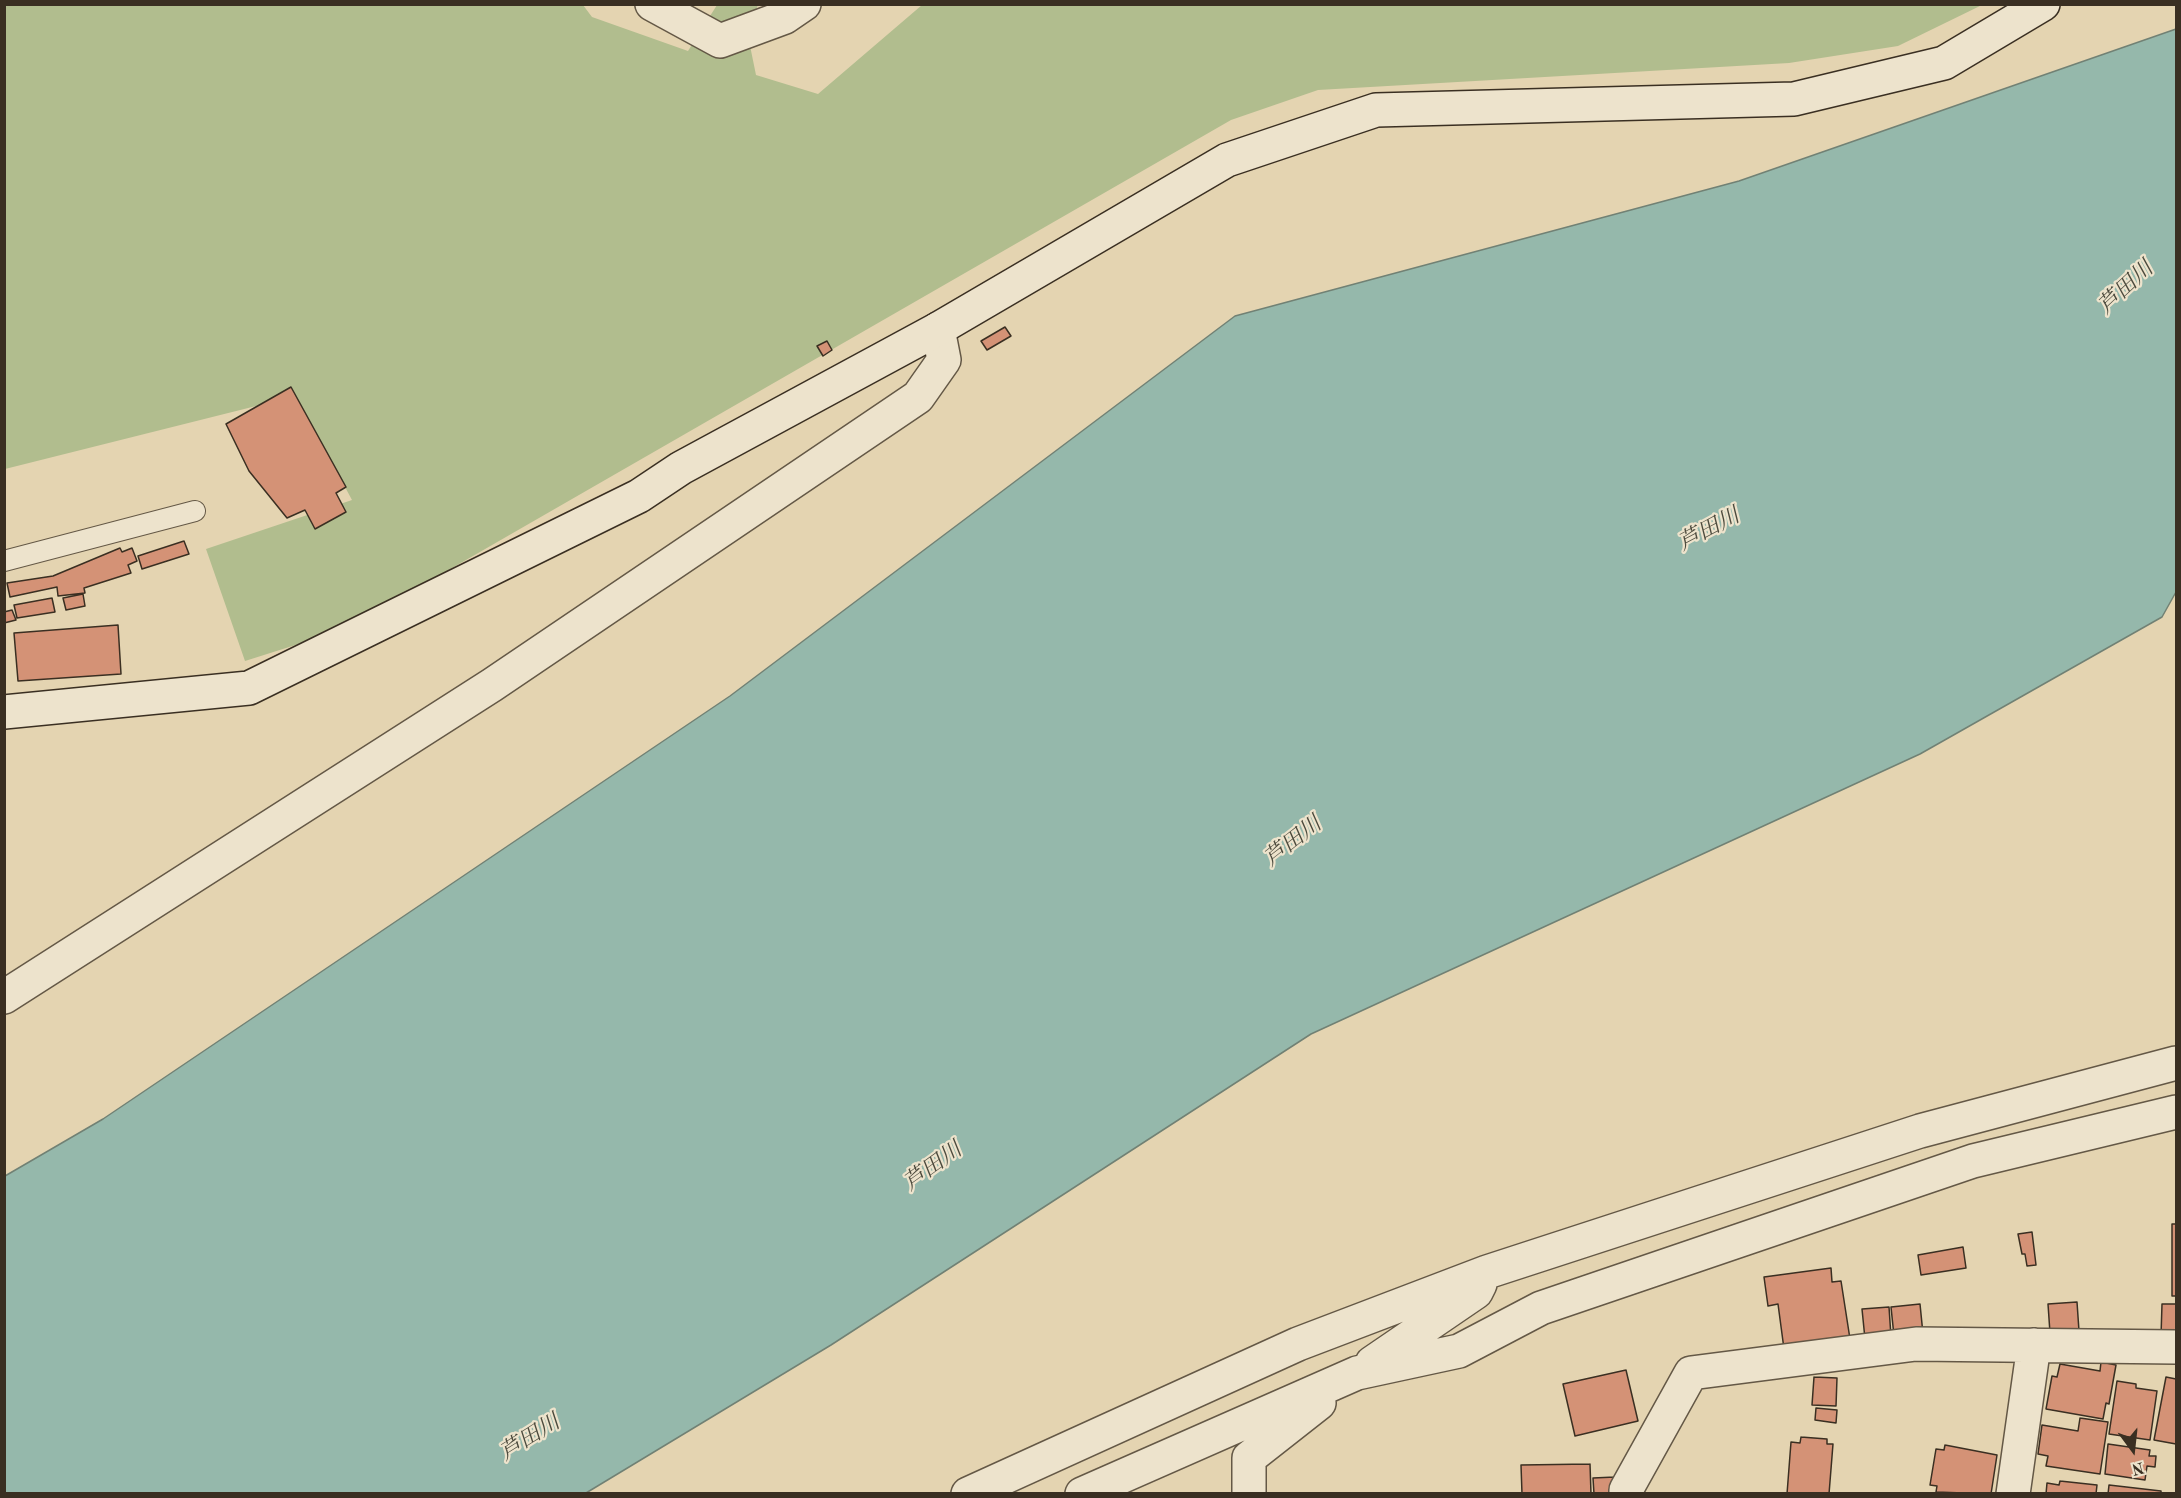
<!DOCTYPE html>
<html>
<head>
<meta charset="utf-8">
<style>
	body { margin:0 }
	#map { position:relative; width:2181px; height:1498px; overflow:hidden; background:#e4d4b1; font-family:"Old Standard TT",serif }
	canvas { display:block }
	.frame { position:absolute; inset:0; border:6px solid #3a2f22; pointer-events:none }
	.north { position:absolute; left:2103px; top:1420px; width:60px; height:60px; -webkit-text-stroke:4px #ede3cc; paint-order:stroke; rotate:165deg; font-size:16px; font-weight:700; line-height:24px; text-align:center; color:#3a2f22 }
	.north::after { content:''; display:block; margin:auto; width:21px; height:27px; background:#3a2f22; clip-path:polygon(50% 0,100% 100%,50% 72%,0 100%) }
</style>
</head>
<body>
<div id="map">
<canvas width="2181" height="1498"></canvas>
<div class="frame"></div>
<div class="north">N</div>
</div>
<script>
const context = document.querySelector('canvas').getContext('2d');
context.lineJoin = 'round';
function fill(path, color) { context.fillStyle = color; context.fill(path, 'evenodd'); }
const shape = rows => new Path2D(rows.map(r => 'M' + r).join(''));
function trace(path, color, width, dash) { context.strokeStyle = color; context.lineWidth = width; context.lineCap = dash ? 'butt' : 'round'; context.setLineDash(dash || []); context.stroke(path); }
function label(font, color, halo, rows, align = 'center') {
  context.font = font + ' "Old Standard TT","Noto Serif JP",serif'; context.lineWidth = 4.5; context.setLineDash([]); context.textBaseline = 'middle'; context.strokeStyle = halo; context.fillStyle = color; for (const [text, x, y, turn = 0] of rows) {
    context.save(); context.translate(x, y); context.rotate((+turn || 0) * Math.PI / 180); context.textAlign = isNaN(turn) ? turn : align; if (halo) context.strokeText(text, 0, 0); context.fillText(text, 0, 0); context.restore();
  }
}
const green = shape([
	[4,5,583,5,592,17,688,51,717,5,758,5,747,31,756,75,818,94,922,5,1982,5,1898,46,1789,63,1318,90,1231,120,346,629,245,661,206,549,352,500,296,396,5,469]
]);
const water = shape([
	[2176,29,2176,592,2162,617,1920,754,1311,1034,831,1345,586,1493,5,1493,5,1176,103,1119,730,696,1235,316,1739,181,2176,29]
]);
const building = shape([
	[1005,327,1011,336,987,350,981,341,1005,327],
	[827,341,832,350,823,356,817,346,827,341],
	[291,387,346,487,336,493,346,512,315,529,305,510,287,518,249,471,226,424,291,387],
	[184,541,189,554,142,569,138,556,184,541],
	[120,548,122,552,132,548,137,561,128,565,131,573,84,588,85,593,58,596,57,587,10,597,7,583,53,576,120,548],
	[83,594,85,606,66,610,63,598,83,594],
	[52,598,55,612,17,618,14,605,52,598],
	[12,610,16,620,4,623,4,612,12,610],
	[118,625,121,674,18,681,14,633,118,625],
	[2172,1224,2176,1224,2176,1296,2172,1296,2172,1224],
	[2032,1232,2036,1265,2027,1266,2025,1254,2022,1254,2018,1234,2032,1232],
	[1963,1247,1966,1268,1921,1275,1918,1255,1963,1247],
	[1831,1268,1832,1282,1841,1281,1850,1339,1784,1349,1778,1304,1768,1306,1764,1277,1831,1268],
	[2077,1302,2079,1331,2050,1333,2048,1304,2077,1302],
	[1920,1304,1923,1334,1894,1336,1891,1307,1920,1304],
	[2162,1304,2176,1304,2176,1336,2161,1336,2162,1304],
	[1889,1307,1891,1337,1865,1339,1862,1309,1889,1307],
	[2101,1362,2116,1365,2109,1404,2106,1403,2103,1419,2046,1409,2052,1376,2057,1377,2060,1364,2100,1371,2101,1362],
	[1626,1370,1638,1421,1575,1436,1563,1384,1626,1370],
	[1814,1377,1837,1378,1836,1406,1812,1405,1814,1377],
	[2166,1377,2176,1379,2176,1444,2154,1440,2166,1377],
	[2117,1381,2136,1384,2136,1388,2157,1391,2150,1440,2109,1434,2117,1381],
	[1816,1408,1837,1410,1836,1423,1815,1420,1816,1408],
	[2080,1418,2108,1422,2100,1474,2046,1466,2048,1456,2038,1454,2042,1425,2078,1431,2080,1418],
	[1801,1437,1827,1439,1827,1444,1833,1444,1829,1494,1787,1494,1791,1442,1800,1443,1801,1437],
	[2108,1444,2150,1450,2149,1456,2156,1456,2155,1467,2147,1466,2145,1480,2105,1474,2108,1444],
	[1945,1445,1997,1455,1991,1494,1936,1492,1937,1486,1930,1485,1936,1449,1944,1450,1945,1445],
	[1590,1464,1591,1494,1522,1494,1521,1465,1590,1464],
	[1615,1477,1616,1494,1594,1494,1593,1478,1615,1477],
	[2060,1481,2097,1485,2096,1494,2046,1494,2047,1483,2059,1485,2060,1481],
	[2109,1485,2161,1491,2161,1494,2108,1494,2109,1485]
]);
const lane = shape([
	[4,561,195,511]
]);
const street = shape([
	[652,4,720,41,785,17,804,4],
	[4,997,492,685,918,397,944,360,938,329],
	[1372,1363,1476,1292,1480,1284],
	[968,1494,1298,1344,1487,1272,1920,1131,2176,1063],
	[1082,1494,1357,1373,1459,1351,1541,1308,1973,1161,2176,1112],
	[1249,1494,1249,1458,1319,1403],
	[1626,1494,1626,1490,1691,1373,1916,1344,2176,1347],
	[2013,1494,2034,1345]
]);
const secondary = shape([
	[4,712,249,688,639,496,681,468,938,329,1227,160,1376,110,1794,99,1944,63,2043,4]
]);
const waterNames = [
	["芦田川",2126,288,-43],
	["芦田川",1709,530,-28],
	["芦田川",1293,842,-38],
	["芦田川",933,1167,-36],
	["芦田川",530,1438,-32]
];
fill(green, '#b1bd8e');
fill(water, '#95b8ab');
trace(water, '#718174', 1.5);
fill(building, '#d49276');
trace(building, '#3a2f22', 1.5);
trace(lane, '#645846', 22);
trace(street, '#645846', 36);
trace(secondary, '#3a2f22', 36);
trace(lane, '#ede3cc', 20);
trace(street, '#ede3cc', 33);
trace(secondary, '#ede3cc', 33);
label('italic 22px', '#4c4a3d', '#ede3cc', waterNames);
</script>
</body>
</html>
